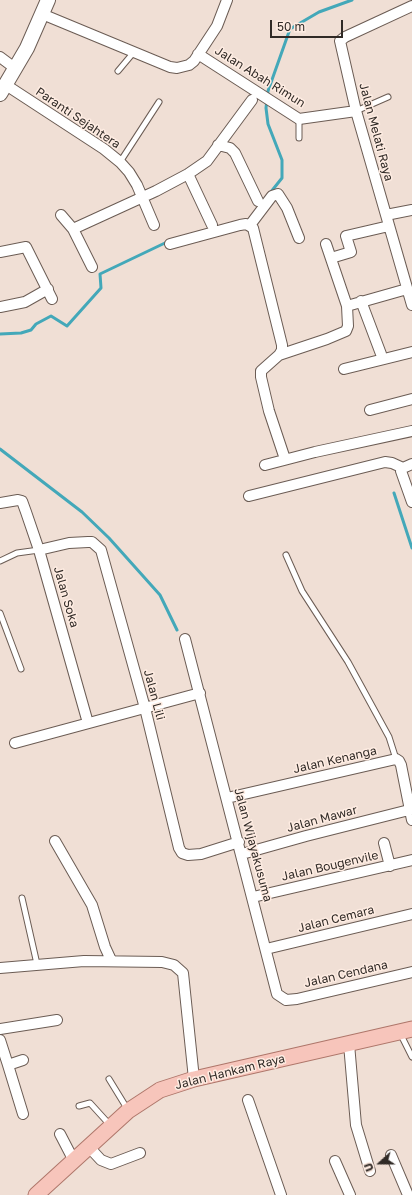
<!DOCTYPE html>
<html>
<head>
<meta charset="utf-8">
<style>
	body { margin:0 }
	#map { position:relative; width:412px; height:1195px; overflow:hidden; background:#f0dfd5; font-family:"Golos Text",sans-serif }
	canvas { display:block }
	.north { position:absolute; left:360px; top:1143px; width:40px; height:40px; -webkit-text-stroke:3px #feece2; paint-order:stroke; rotate:249deg; font-size:11px; font-weight:700; line-height:16px; text-align:center; color:#302a26 }
	.north::after { content:''; display:block; margin:auto; width:14px; height:18px; background:#302a26; clip-path:polygon(50% 0,100% 100%,50% 72%,0 100%) }
	.scale { position:absolute; left:270px; top:20px; width:73px; height:18px; box-sizing:border-box; border:2px solid #302a26; border-top:0; padding-left:5px; font-size:12px; line-height:14px; white-space:nowrap; color:#302a26; -webkit-text-stroke:3px #feece2; paint-order:stroke }
</style>
</head>
<body>
<div id="map">
<canvas width="412" height="1195"></canvas>
<div class="north">U</div>
<div class="scale">50 m</div>
</div>
<script>
const context = document.querySelector('canvas').getContext('2d');
context.lineJoin = 'round';
const shape = rows => new Path2D(rows.map(r => 'M' + r).join(''));
function trace(path, color, width, dash) { context.strokeStyle = color; context.lineWidth = width; context.lineCap = dash ? 'butt' : 'round'; context.setLineDash(dash || []); context.stroke(path); }
function label(font, color, halo, rows, align = 'center') {
  context.font = font + ' "Golos Text",sans-serif'; context.lineWidth = 3; context.setLineDash([]); context.textBaseline = 'middle'; context.strokeStyle = halo; context.fillStyle = color; for (const [text, x, y, turn = 0] of rows) {
    context.save(); context.translate(x, y); context.rotate((+turn || 0) * Math.PI / 180); context.textAlign = isNaN(turn) ? turn : align; if (halo) context.strokeText(text, 0, 0); context.fillText(text, 0, 0); context.restore();
  }
}
const stream = shape([
	[270,193,282,178,282,160,268,124,266,108,268,91,290,29,319,12,352,0],
	[0,334,21,333,31,330,36,324,51,316,67,326,101,288,100,274,167,242],
	[0,449,82,512,109,538,160,595,177,630],
	[394,493,412,548]
]);
const lane = shape([
	[118,71,134,52],
	[356,111,388,97],
	[299,119,299,138],
	[120,162,159,102],
	[286,555,302,591,348,662,389,737,396,759],
	[0,561,17,553,39,550],
	[0,613,21,669],
	[22,898,37,964],
	[400,1033,412,1057],
	[109,1079,128,1110],
	[79,1106,90,1103,110,1125]
]);
const street = shape([
	[412,6,345,37,340,41,356,111,412,305],
	[42,14,170,67,177,68,189,65,194,61,217,26,227,0],
	[198,54,299,119,356,111],
	[0,57,16,69],
	[6,85,104,149,120,162,129,172,137,185,154,225],
	[218,145,230,148,235,153,258,201],
	[188,174,212,225],
	[61,215,73,229,156,191,188,174,207,161,252,100],
	[386,215,412,210],
	[250,225,272,196,278,194,287,208,299,238],
	[73,229,92,267],
	[170,244,240,225,246,224,253,228,282,345,282,350,279,355,261,371,261,377,269,411,285,459],
	[326,244,347,306,407,289],
	[0,252,26,247,52,299],
	[331,258,351,252,346,236,389,226],
	[361,301,381,354],
	[0,307,25,302,48,289],
	[279,355,327,339,346,331,348,326,347,306],
	[344,369,412,352],
	[370,410,412,399],
	[412,464,403,468,401,471,412,502],
	[265,465,315,452,412,431],
	[249,496,385,462,392,463,403,468],
	[0,503,18,500,22,501,26,512,39,550,88,723],
	[39,550,69,543,88,542,92,542,101,550,145,708,179,848,182,853,188,855,201,854,239,842],
	[185,639,277,994,286,1000,297,999,412,972],
	[15,743,200,693],
	[227,798,396,759,399,761,401,765,412,820],
	[55,841,92,905,105,947,111,960],
	[384,843,390,866],
	[242,854,306,836,409,810],
	[253,897,412,860],
	[266,949,412,914],
	[0,968,84,961,162,962,174,965,183,973,194,1079],
	[0,1029,57,1020],
	[0,1040,8,1065,23,1060],
	[349,1044,356,1125,370,1171],
	[8,1065,23,1114],
	[248,1100,281,1195],
	[60,1134,74,1161],
	[88,1146,101,1160,111,1164,140,1153],
	[391,1155,408,1195],
	[335,1161,350,1195]
]);
const secondary = shape([
	[0,94,27,48,48,0]
]);
const primary = shape([
	[36,1195,128,1111,160,1090,194,1079,412,1029]
]);
const streetNames = [
	["Jalan Abah Rimun",260,77,32],
	["Paranti Sejahtera",78,118,34],
	["Jalan Melati Raya",376,132,75],
	["Jalan Soka",66,597,74],
	["Jalan Lili",154,695,75],
	["Jalan Kenanga",335,760,-13],
	["Jalan Mawar",322,819,-15],
	["Jalan Wijayakusuma",253,845,75],
	["Jalan Bougenvile",330,866,-13],
	["Jalan Cemara",336,919,-14],
	["Jalan Cendana",346,974,-13],
	["Jalan Hankam Raya",230,1072,-14]
];
trace(stream, '#43a8b9', 3);
trace(lane, '#6b5c54', 7);
trace(street, '#6b5c54', 12);
trace(secondary, '#6b5c54', 16);
trace(primary, '#ae766a', 17);
trace(lane, '#fff', 5);
trace(street, '#fff', 10);
trace(secondary, '#fff', 14);
trace(primary, '#f7c5bb', 15);
label('12px', '#302a26', '#feece2', streetNames);
</script>
</body>
</html>
